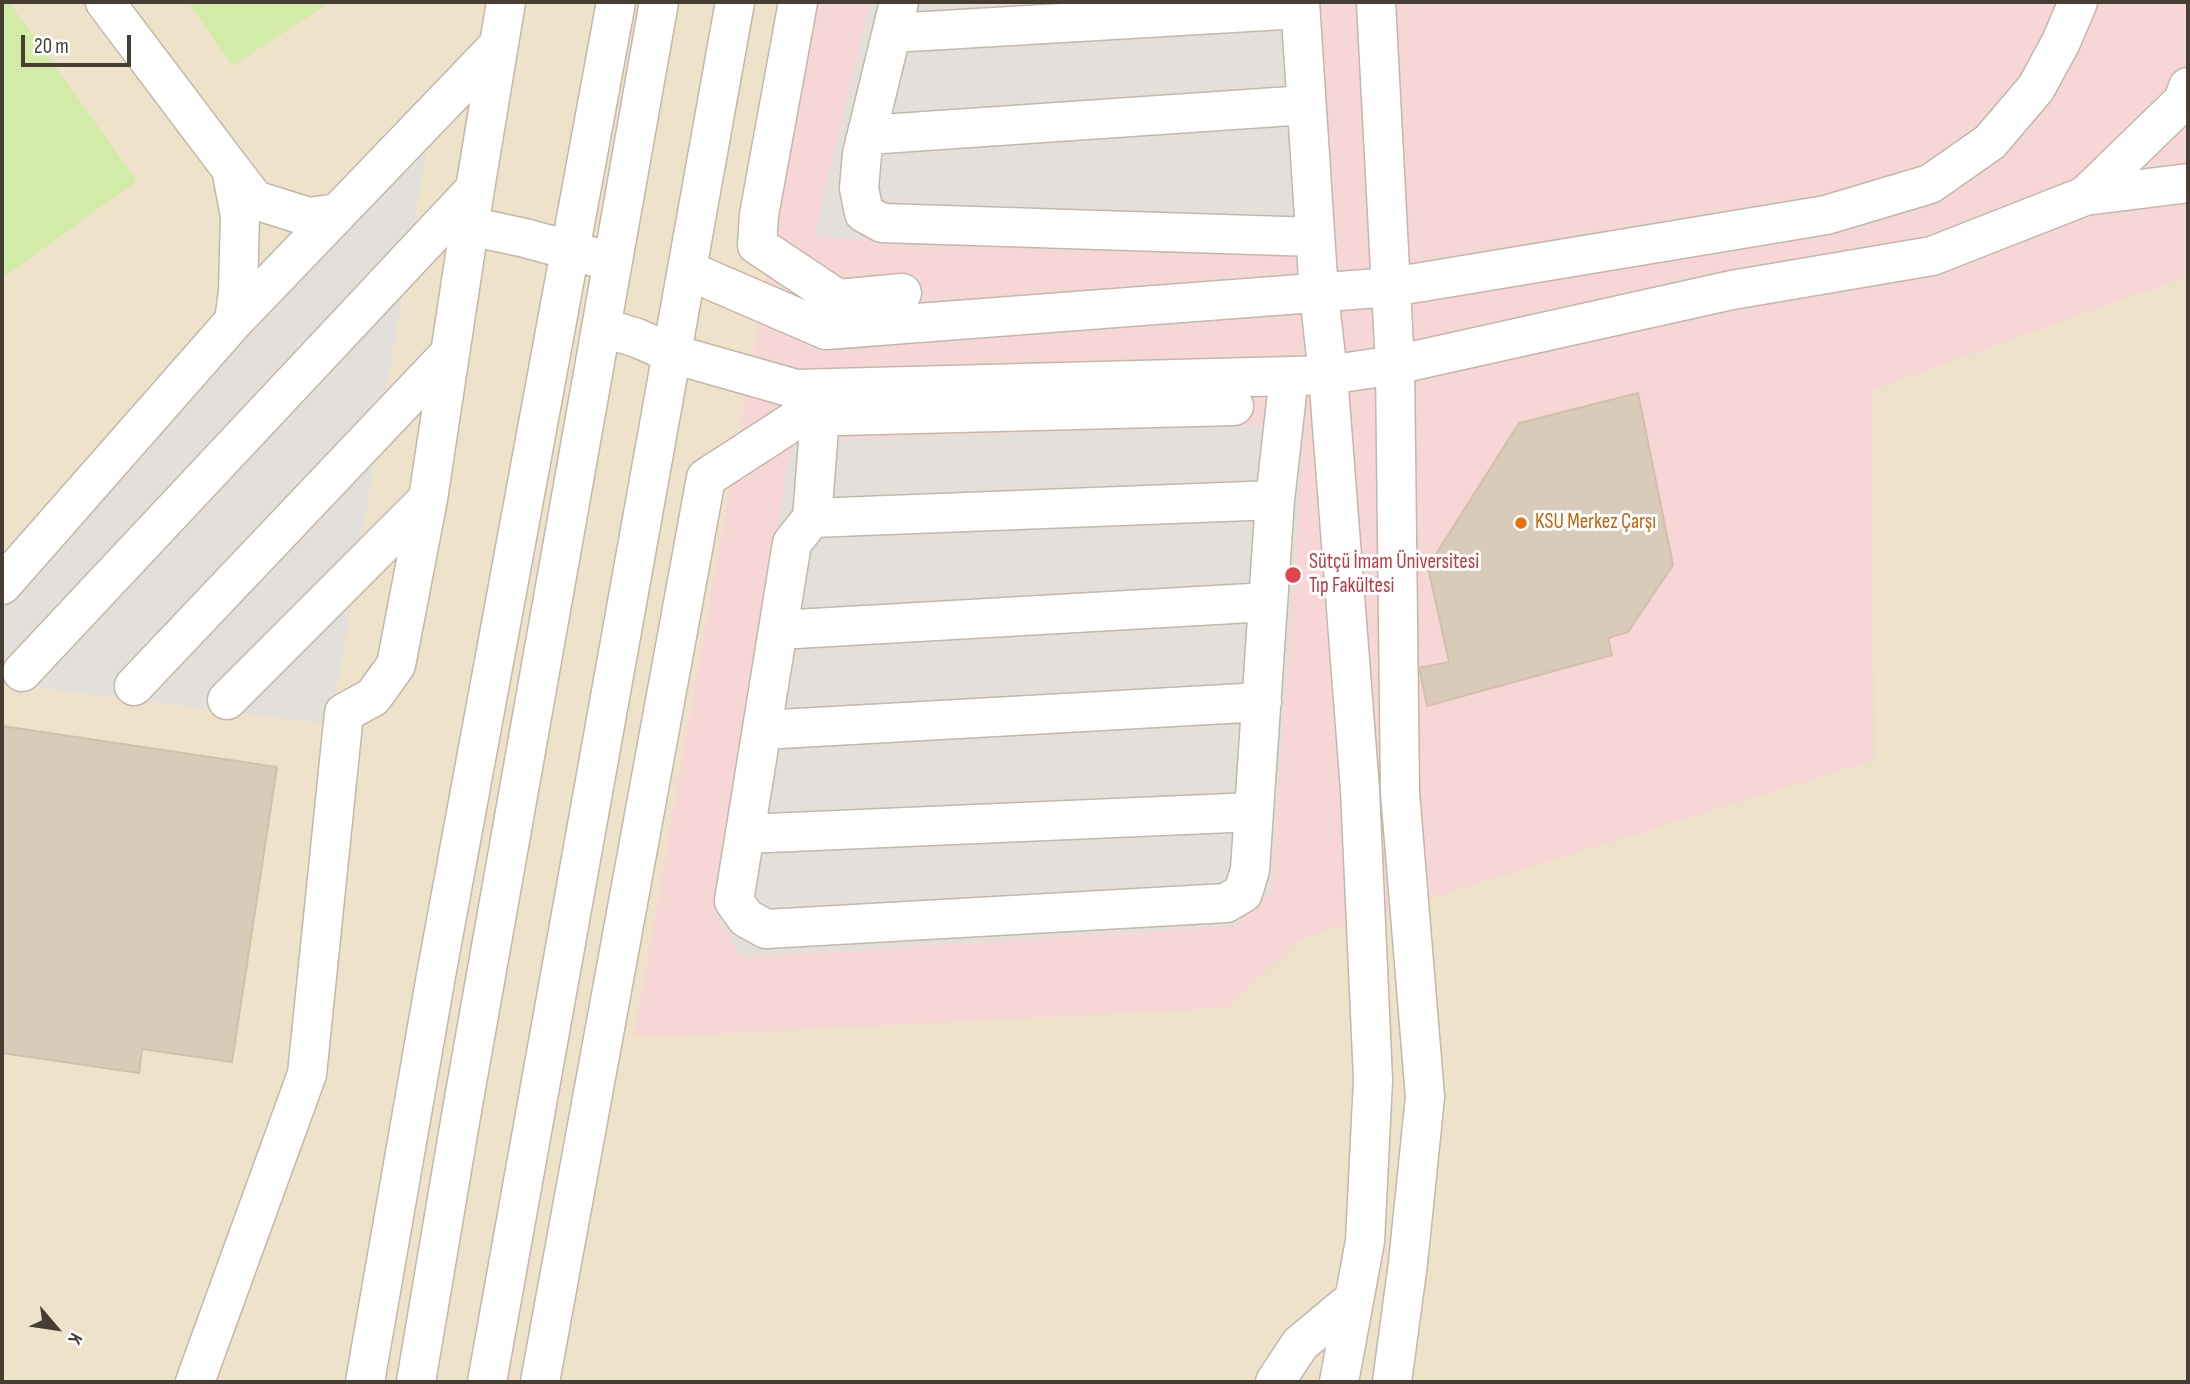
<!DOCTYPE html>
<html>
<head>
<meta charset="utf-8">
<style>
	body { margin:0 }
	#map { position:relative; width:2190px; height:1384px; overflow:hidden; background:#f3ede3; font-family:"Sofia Sans Condensed",sans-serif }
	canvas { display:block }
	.frame { position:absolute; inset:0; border:4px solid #463d33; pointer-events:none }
	.north { position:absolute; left:21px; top:1293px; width:70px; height:70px; -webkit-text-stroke:5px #fff; paint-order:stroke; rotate:119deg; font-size:19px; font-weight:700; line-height:28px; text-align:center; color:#463d33 }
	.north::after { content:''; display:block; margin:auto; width:24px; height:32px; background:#463d33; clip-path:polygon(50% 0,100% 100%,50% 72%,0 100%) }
	.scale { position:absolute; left:21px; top:35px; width:110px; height:32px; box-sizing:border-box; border:4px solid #463d33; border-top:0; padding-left:9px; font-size:21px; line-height:24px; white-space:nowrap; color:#463d33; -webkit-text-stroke:5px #fff; paint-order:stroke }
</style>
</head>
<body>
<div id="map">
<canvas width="2190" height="1384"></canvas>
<div class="frame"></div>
<div class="north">K</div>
<div class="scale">20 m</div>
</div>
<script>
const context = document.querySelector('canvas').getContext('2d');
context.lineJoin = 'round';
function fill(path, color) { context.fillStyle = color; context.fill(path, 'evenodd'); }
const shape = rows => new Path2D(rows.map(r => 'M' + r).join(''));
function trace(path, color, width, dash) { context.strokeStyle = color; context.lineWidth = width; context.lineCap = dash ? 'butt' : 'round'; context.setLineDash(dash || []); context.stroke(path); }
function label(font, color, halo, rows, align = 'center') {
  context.font = font + ' "Sofia Sans Condensed",sans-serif'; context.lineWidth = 6; context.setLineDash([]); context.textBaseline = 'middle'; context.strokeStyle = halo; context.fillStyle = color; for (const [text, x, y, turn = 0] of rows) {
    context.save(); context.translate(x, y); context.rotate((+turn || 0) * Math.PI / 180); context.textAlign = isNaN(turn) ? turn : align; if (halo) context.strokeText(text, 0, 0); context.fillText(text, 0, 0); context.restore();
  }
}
const education = shape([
	[2,2,2188,2,2188,1382,2,1382]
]);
const medical = shape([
	[814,2,2188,2,2188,276,1872,390,1874,760,1300,939,1227,1008,678,1036,634,1036]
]);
const green = shape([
	[2,2,9,2,137,181,2,278],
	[188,2,330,2,233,66]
]);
const parking = shape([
	[870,2,1303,2,1322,257,814,237],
	[427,147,331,724,2,683,2,563],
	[1305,423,1271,893,1232,926,740,957,713,907,792,441]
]);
const building = shape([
	[1638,393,1673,565,1628,632,1608,638,1612,655,1427,706,1419,668,1449,662,1427,563,1431,562,1519,423,1638,393],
	[2,726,277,767,232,1062,142,1049,139,1073,2,1053,2,726]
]);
const minor = shape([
	[105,2,231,169],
	[798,2,759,215,757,245,838,299,902,293],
	[899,2,862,154,859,188,864,213,882,223,1315,237],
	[1300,2,1319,294,1328,375,1360,790,1373,1080,1365,1241,1339,1382],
	[1376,2,1395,365,1400,792,1425,1097,1408,1263,1392,1382],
	[892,33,1300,9],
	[867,135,1306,105],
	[2085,196,2188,183],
	[469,226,525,238,594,257],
	[687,270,826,330,1392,287,1826,215,1930,184,1990,142,2036,88,2061,42,2078,2],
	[234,321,238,292,240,216,231,169,255,200,309,217,337,213],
	[601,327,637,338,673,354,796,389,1328,375,1395,365,1732,290,1932,256,2085,196,2183,101,2188,87],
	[822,391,812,518,1275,500,1289,376],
	[812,518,792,543,734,901,746,918,766,929,1226,903,1243,893,1250,870,1275,500],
	[2,585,234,321,497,47],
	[778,630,1268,602],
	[22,672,475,189],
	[134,686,450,353],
	[227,700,428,499],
	[762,730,1262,702],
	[745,834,1254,812],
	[195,1382,307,1074,344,713,373,697,396,665,428,499,475,189,506,2],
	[365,1382,437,970,616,2],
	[416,1382,461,1116,659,2],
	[487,1382,735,2],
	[540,1382,706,478,800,417,1234,406],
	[1275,1382,1300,1344,1354,1299]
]);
const markers = [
	[1521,523,7,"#e8710a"],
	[1293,575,9,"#e0444e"]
];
const foodNames = [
	["KSU Merkez Çarşı",1535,523]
];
const healthNames = [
	["Sütçü İmam Üniversitesi",1309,563],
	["Tıp Fakültesi",1309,587]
];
fill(education, '#eee2cb');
fill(medical, '#f6d7d5');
fill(green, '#d2eca7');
fill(parking, '#e3e0dc');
fill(building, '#d9cbba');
trace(building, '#d2bfaa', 2);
trace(minor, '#c3b7a8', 41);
trace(minor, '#fff', 38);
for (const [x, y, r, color] of markers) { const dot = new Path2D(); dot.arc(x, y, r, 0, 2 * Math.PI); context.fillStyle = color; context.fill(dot); trace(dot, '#fff', 2.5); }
label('21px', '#c56008', '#fff', foodNames, 'left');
label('21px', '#be3a42', '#fff', healthNames, 'left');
</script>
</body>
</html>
